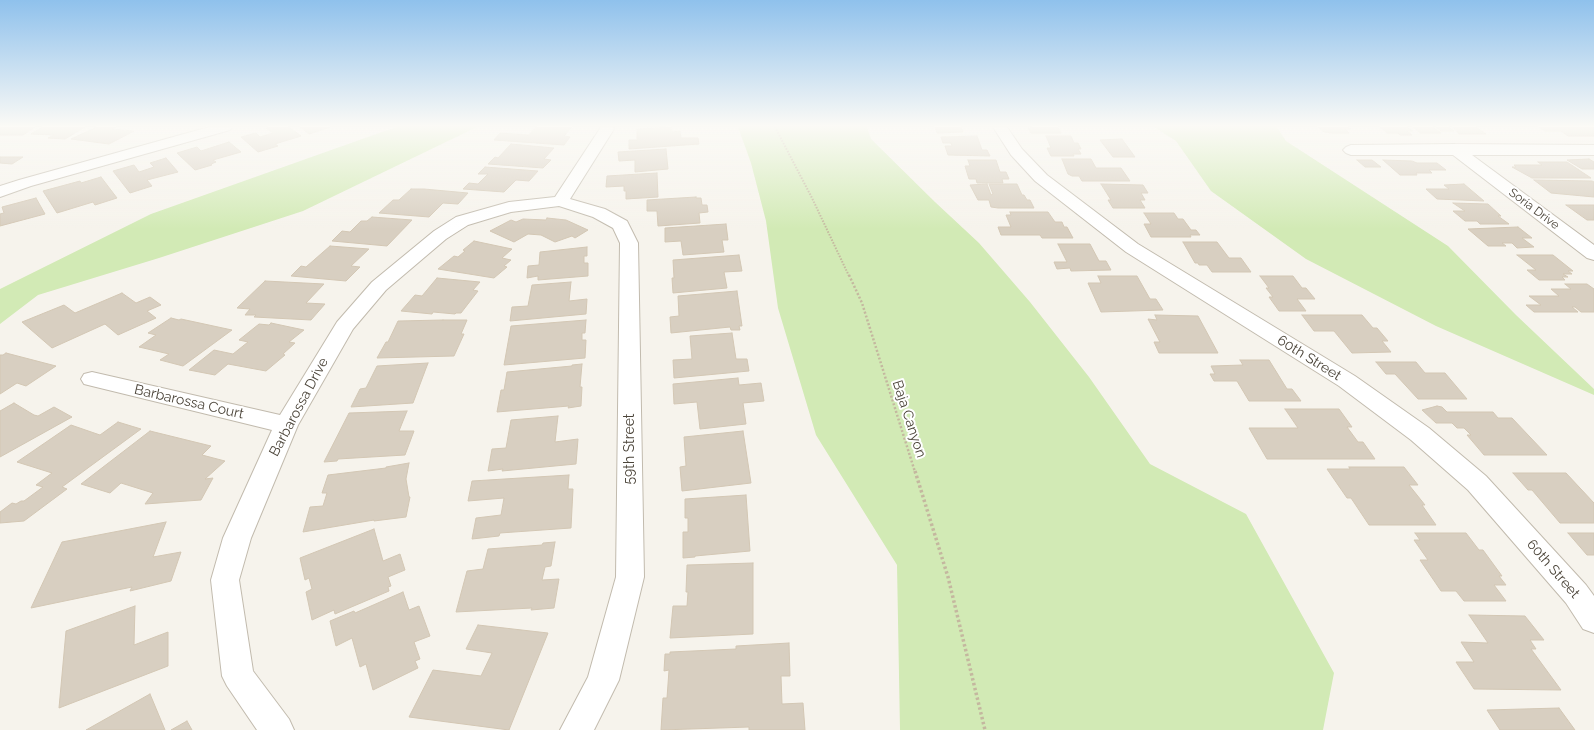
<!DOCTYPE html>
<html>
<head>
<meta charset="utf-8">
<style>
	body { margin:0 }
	canvas { display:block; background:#f6f3ec }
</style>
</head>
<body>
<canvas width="1594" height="730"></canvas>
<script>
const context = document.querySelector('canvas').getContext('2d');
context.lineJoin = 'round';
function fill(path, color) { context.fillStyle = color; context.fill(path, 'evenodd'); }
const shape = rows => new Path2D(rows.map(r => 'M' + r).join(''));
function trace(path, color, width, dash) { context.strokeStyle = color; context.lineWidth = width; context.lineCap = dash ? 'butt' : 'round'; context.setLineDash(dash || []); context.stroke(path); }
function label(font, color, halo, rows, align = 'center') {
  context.font = font + ' Raleway,sans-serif'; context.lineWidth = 4; context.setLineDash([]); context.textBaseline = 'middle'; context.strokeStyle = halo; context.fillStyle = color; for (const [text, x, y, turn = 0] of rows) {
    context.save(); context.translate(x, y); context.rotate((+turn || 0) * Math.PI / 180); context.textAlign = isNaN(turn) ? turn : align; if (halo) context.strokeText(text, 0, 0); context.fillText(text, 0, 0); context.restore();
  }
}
const green = shape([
	[396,127,477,127,303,211,159,258,38,295,0,324,0,289,151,214],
	[738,127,867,127,871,139,935,202,979,243,1030,302,1089,377,1150,464,1246,514,1334,673,1323,730,900,730,897,565,816,435,778,308,766,221,751,163],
	[1154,127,1277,127,1286,141,1448,246,1516,315,1594,389,1594,395,1436,326,1306,259,1211,191,1176,141]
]);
const building = shape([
	[0,127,35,127,23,135,0,135,0,127],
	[42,127,85,127,65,139,48,138,54,135,31,134,42,127],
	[97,127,116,127,112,129,134,131,109,144,71,139,97,127],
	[289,127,301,136,275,144,278,146,258,152,241,137,256,133,260,137,273,133,266,128,268,127,289,127],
	[300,127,331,127,309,134,300,127],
	[536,127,572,127,564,136,570,137,564,145,494,140,500,133,529,135,536,127],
	[671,127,672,132,680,131,681,138,698,138,699,144,629,149,629,140,637,140,637,129,671,127],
	[935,127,961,127,963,132,937,133,935,127],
	[1033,127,1058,127,1061,133,1031,133,1028,128,1033,127],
	[1318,127,1348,127,1351,129,1345,129,1349,133,1332,133,1324,132,1318,127],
	[1380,127,1407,127,1413,131,1407,131,1412,135,1400,135,1398,133,1387,133,1380,127],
	[1413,127,1433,127,1441,133,1420,133,1413,127],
	[1436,127,1449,127,1454,131,1441,131,1436,127],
	[1453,127,1476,127,1486,134,1459,134,1453,127],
	[1539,127,1594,127,1594,136,1568,136,1561,131,1545,131,1539,127],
	[977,136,982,150,987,150,990,156,948,155,945,146,952,146,951,143,943,143,941,137,977,136],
	[1046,136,1071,136,1074,143,1078,143,1081,149,1078,149,1081,154,1073,154,1074,156,1051,156,1047,148,1051,148,1046,136],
	[1122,139,1135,157,1113,157,1100,140,1122,139],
	[229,142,241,152,213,160,216,162,211,164,212,165,195,170,177,153,197,147,201,151,229,142],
	[511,144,554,148,544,159,551,160,543,168,488,164,495,157,498,158,511,144],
	[666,149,668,169,635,172,635,160,619,161,618,152,666,149],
	[0,157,23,157,12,164,0,163,0,157],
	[166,158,178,172,147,180,152,186,130,193,113,171,134,165,139,172,154,167,150,163,166,158],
	[1062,159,1091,159,1096,168,1121,168,1130,181,1082,181,1079,176,1072,176,1068,174,1062,159],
	[1589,159,1594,162,1594,169,1582,169,1567,160,1589,159],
	[968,160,996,160,1000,172,1006,172,1009,179,1002,179,1003,183,977,183,976,179,969,179,965,166,970,166,968,160],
	[1357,160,1372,160,1381,167,1365,167,1357,160],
	[1383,160,1412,161,1417,163,1437,163,1446,170,1429,170,1432,173,1416,173,1417,175,1400,175,1383,160],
	[1538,162,1567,162,1591,178,1532,178,1512,167,1516,167,1514,165,1542,165,1538,162],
	[485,167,538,171,529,181,516,180,504,192,463,189,469,183,478,184,488,174,478,174,485,167],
	[657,173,658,197,626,199,626,191,624,191,624,186,606,187,607,176,657,173],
	[101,177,117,198,95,205,93,202,57,213,43,191,80,181,81,183,101,177],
	[1534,180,1592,181,1594,182,1594,197,1551,193,1534,180],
	[987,184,991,195,993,194,989,184,1017,184,1022,195,1024,195,1027,200,1030,200,1034,208,998,208,991,207,989,200,978,200,970,185,987,184],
	[1101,184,1143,185,1148,193,1141,193,1145,200,1140,200,1145,208,1113,208,1108,200,1111,200,1101,184],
	[1464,184,1484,201,1437,199,1426,189,1449,189,1444,185,1464,184],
	[411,189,424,189,468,193,458,204,443,203,429,217,379,213,393,200,399,200,411,189],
	[696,197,696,198,701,198,702,205,707,205,708,212,699,213,700,223,658,226,657,211,647,211,647,200,696,197],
	[36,198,45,214,0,226,0,214,4,213,2,207,36,198],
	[1453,203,1488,204,1501,216,1498,216,1509,224,1480,224,1477,221,1465,221,1453,211,1465,211,1453,203],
	[1566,205,1594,205,1594,220,1587,220,1566,205],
	[1010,212,1048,212,1055,222,1062,222,1064,227,1067,227,1073,238,1042,238,1040,235,1001,235,998,227,1011,227,1006,215,1011,215,1010,212],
	[1144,213,1174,213,1178,219,1183,219,1191,230,1196,230,1200,235,1190,235,1191,237,1151,237,1144,224,1151,224,1144,213],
	[372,217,412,220,387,246,332,241,342,231,350,232,361,221,367,221,372,217],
	[547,218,566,220,588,230,575,238,572,236,555,242,541,235,528,234,514,242,490,231,511,220,516,222,523,219,546,220,547,218],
	[726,224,728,240,722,240,724,252,683,255,681,241,665,242,665,228,726,224],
	[1518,227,1532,238,1522,238,1534,247,1517,248,1512,243,1502,243,1506,246,1488,246,1468,229,1518,227],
	[474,241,512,249,502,258,511,260,504,266,507,267,494,278,438,269,454,256,458,257,465,251,463,250,474,241],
	[1183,242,1217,242,1229,258,1241,258,1251,272,1212,272,1207,265,1199,265,1198,263,1195,263,1183,242],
	[1058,244,1090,244,1099,261,1106,261,1111,270,1071,271,1070,268,1057,269,1054,262,1067,262,1058,244],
	[330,246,369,249,351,266,360,267,346,281,291,276,301,266,306,267,330,246],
	[587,247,587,256,584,256,584,263,588,263,588,276,538,280,538,276,527,278,528,266,539,265,540,252,587,247],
	[739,255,742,271,724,272,727,288,673,293,672,278,674,278,673,260,739,255],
	[1517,255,1553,255,1573,271,1568,271,1572,274,1563,274,1568,277,1562,277,1565,280,1539,280,1527,270,1536,270,1517,255],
	[1098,276,1137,276,1150,299,1156,299,1163,310,1101,312,1088,283,1101,283,1098,276],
	[1260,276,1293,276,1302,288,1306,288,1315,299,1297,299,1306,311,1279,311,1269,297,1273,297,1266,288,1269,288,1260,276],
	[437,278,480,282,473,290,478,291,461,313,456,313,455,314,433,312,432,314,401,311,415,295,422,296,437,278],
	[265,281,324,284,306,303,325,304,311,320,254,317,256,315,245,315,250,309,237,308,265,281],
	[571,282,569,301,587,299,586,314,510,321,512,307,528,306,532,285,571,282],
	[1565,284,1587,284,1594,289,1594,312,1581,312,1575,307,1572,307,1578,312,1534,312,1526,305,1541,305,1529,296,1559,296,1551,289,1571,289,1565,284],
	[737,291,742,326,739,326,740,330,731,330,730,327,671,333,670,317,679,316,678,296,737,291],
	[122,293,136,303,150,297,161,305,147,311,156,318,118,335,105,324,52,348,22,322,64,305,75,313,122,293],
	[1155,315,1198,316,1218,353,1159,353,1154,342,1160,342,1148,319,1157,320,1155,315],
	[1302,315,1362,315,1373,328,1377,328,1388,341,1382,341,1391,352,1352,353,1334,331,1314,331,1302,315],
	[171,318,179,320,181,319,232,330,183,366,160,360,169,354,139,347,156,335,148,333,171,318],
	[443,320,467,320,461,334,464,334,454,356,377,358,386,342,388,342,398,321,443,320],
	[586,320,585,333,582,333,582,340,586,340,585,358,504,365,511,326,586,320],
	[271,323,304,330,289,342,295,343,283,354,285,355,266,371,228,364,215,375,189,370,214,350,233,354,248,342,239,340,259,324,269,325,271,323],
	[732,333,736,359,747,359,749,371,674,378,673,360,692,359,690,336,732,333],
	[6,353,56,366,26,386,17,383,0,394,0,355,3,355,6,353],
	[1240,360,1269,360,1287,389,1292,389,1301,401,1249,401,1237,381,1214,381,1210,374,1215,374,1211,366,1243,365,1240,360],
	[1376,362,1416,362,1425,373,1445,373,1467,399,1418,399,1395,374,1386,374,1376,362],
	[428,363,413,403,351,407,360,389,366,388,377,366,428,363],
	[582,364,580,387,582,387,581,406,568,408,569,406,497,412,501,390,504,390,507,372,572,366,572,365,582,364],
	[738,378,739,385,761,383,764,401,743,403,746,424,700,429,697,402,674,404,673,384,738,378],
	[14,403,34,415,38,416,54,407,72,417,0,457,0,411,14,403],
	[1437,406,1442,407,1447,412,1493,412,1498,418,1512,418,1547,455,1484,455,1467,435,1471,435,1464,428,1457,428,1452,423,1436,423,1422,410,1437,406],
	[1285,409,1339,409,1352,427,1347,427,1358,442,1363,442,1375,459,1267,459,1249,428,1298,428,1285,409],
	[407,411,399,431,414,431,405,455,338,459,337,461,324,462,349,413,407,411],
	[558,416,555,442,578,439,576,464,502,471,503,469,488,471,492,449,506,448,511,420,558,416],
	[118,422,141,429,62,487,67,489,24,521,0,523,0,512,12,503,16,504,21,501,24,501,43,487,36,485,52,473,17,462,71,425,100,435,118,422],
	[150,431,211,446,202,455,225,461,205,479,213,478,201,500,145,504,153,493,121,483,110,493,81,484,150,431],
	[743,431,751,483,682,491,680,467,686,466,684,437,743,431],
	[409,463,406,479,409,497,410,497,406,517,374,521,374,520,303,532,310,507,323,506,327,493,322,493,328,475,386,468,386,467,409,463],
	[1349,467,1404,467,1418,485,1409,485,1425,505,1422,505,1436,525,1369,525,1351,498,1347,498,1327,469,1350,469,1349,467],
	[1513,473,1566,473,1594,503,1594,523,1560,523,1532,490,1528,490,1513,473],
	[569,475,568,489,573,489,571,528,500,533,499,536,472,539,476,518,501,515,504,498,468,501,472,481,569,475],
	[746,495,750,551,695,556,695,557,683,558,683,532,688,532,688,518,685,518,685,499,746,495],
	[166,522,153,557,181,552,171,581,130,591,132,587,31,608,62,542,166,522],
	[374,529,383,561,400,554,405,570,388,577,391,586,388,587,389,591,335,614,334,610,312,620,306,592,312,589,309,578,305,580,300,558,374,529],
	[1415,533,1466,533,1479,550,1483,550,1502,576,1499,576,1506,585,1494,585,1506,601,1464,601,1456,591,1441,591,1420,560,1428,560,1414,540,1420,540,1415,533],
	[1568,533,1594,533,1594,555,1587,555,1568,533],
	[555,542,551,566,545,567,542,580,559,579,554,608,531,610,532,608,456,612,467,571,483,569,488,549,542,545,543,543,555,542],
	[753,563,753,634,670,638,673,606,687,606,688,592,686,592,687,565,753,563],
	[403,592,409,610,419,606,430,636,414,642,420,659,415,661,418,668,373,690,366,664,360,667,352,638,336,646,330,621,354,611,355,613,403,592],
	[135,606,134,645,168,632,168,666,59,708,66,631,135,606],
	[1469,615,1525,616,1544,640,1530,640,1536,649,1531,649,1561,690,1474,689,1456,662,1474,662,1461,642,1488,643,1469,615],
	[478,625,548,633,509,730,409,717,433,670,481,676,492,653,466,649,478,625],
	[789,643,790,676,781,676,782,704,803,703,805,730,749,730,749,727,661,730,663,698,667,698,669,670,664,671,665,654,670,654,670,652,736,649,736,646,789,643],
	[150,694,165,730,86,730,150,694],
	[1559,708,1575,730,1500,730,1487,710,1559,708],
	[187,721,192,730,171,730,187,721]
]);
const pathFar2 = shape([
	[775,127,812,198,849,276]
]);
const pathFar1 = shape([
	[849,275,862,303,915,472]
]);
const path = shape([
	[915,471,948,577,985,730]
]);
const minor = shape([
	[209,127,232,127,230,130,31,186,0,197,0,186,19,180,209,127],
	[601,127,613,127,614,129,570,199,605,209,627,221,638,243,644,577,619,680,594,730,560,730,588,677,616,577,620,243,613,228,593,217,559,206,511,212,468,225,446,239,386,290,353,329,298,425,251,538,239,580,253,671,289,719,294,730,257,730,227,686,222,676,211,580,223,538,272,430,92,386,84,384,81,379,84,374,92,372,280,415,337,322,372,282,434,231,456,217,509,202,555,197,601,127],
	[993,127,1007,127,1022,149,1047,175,1138,244,1355,376,1429,428,1486,476,1586,585,1594,596,1594,633,1583,629,1566,603,1468,490,1411,440,1339,386,1126,252,1035,181,1011,155,993,127],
	[1455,144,1594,145,1594,155,1472,155,1594,245,1594,260,1587,258,1453,155,1351,155,1346,153,1343,150,1346,147,1351,145,1455,144]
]);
const farStreetnames = [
	["Soria Drive",1534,209,37]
];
const streetNames = [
	["60th Street",1309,358,32],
	["Barbarossa Court",189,402,13],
	["Barbarossa Drive",299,407,-62],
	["Baja Canyon",909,419,72],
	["59th Street",630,449,-90],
	["60th Street",1553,569,49]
];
fill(green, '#d2eab5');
fill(building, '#d8cfc1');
trace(building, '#d3c7b4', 1);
trace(minor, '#c2bbae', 2);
trace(pathFar2, '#c4b79f', 2, [1.5, 1.5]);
trace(pathFar1, '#c4b79f', 2.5, [2, 2]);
trace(path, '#c4b79f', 3.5, [2.5, 2.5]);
fill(minor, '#fff');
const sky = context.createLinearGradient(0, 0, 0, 229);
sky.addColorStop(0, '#8fc1ec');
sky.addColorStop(0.55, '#fbfaf6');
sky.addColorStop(1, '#fbfaf600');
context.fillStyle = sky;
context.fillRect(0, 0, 1594, 229);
label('12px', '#4b4439', '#fff', farStreetnames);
label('14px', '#4b4439', '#fff', streetNames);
</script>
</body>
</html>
